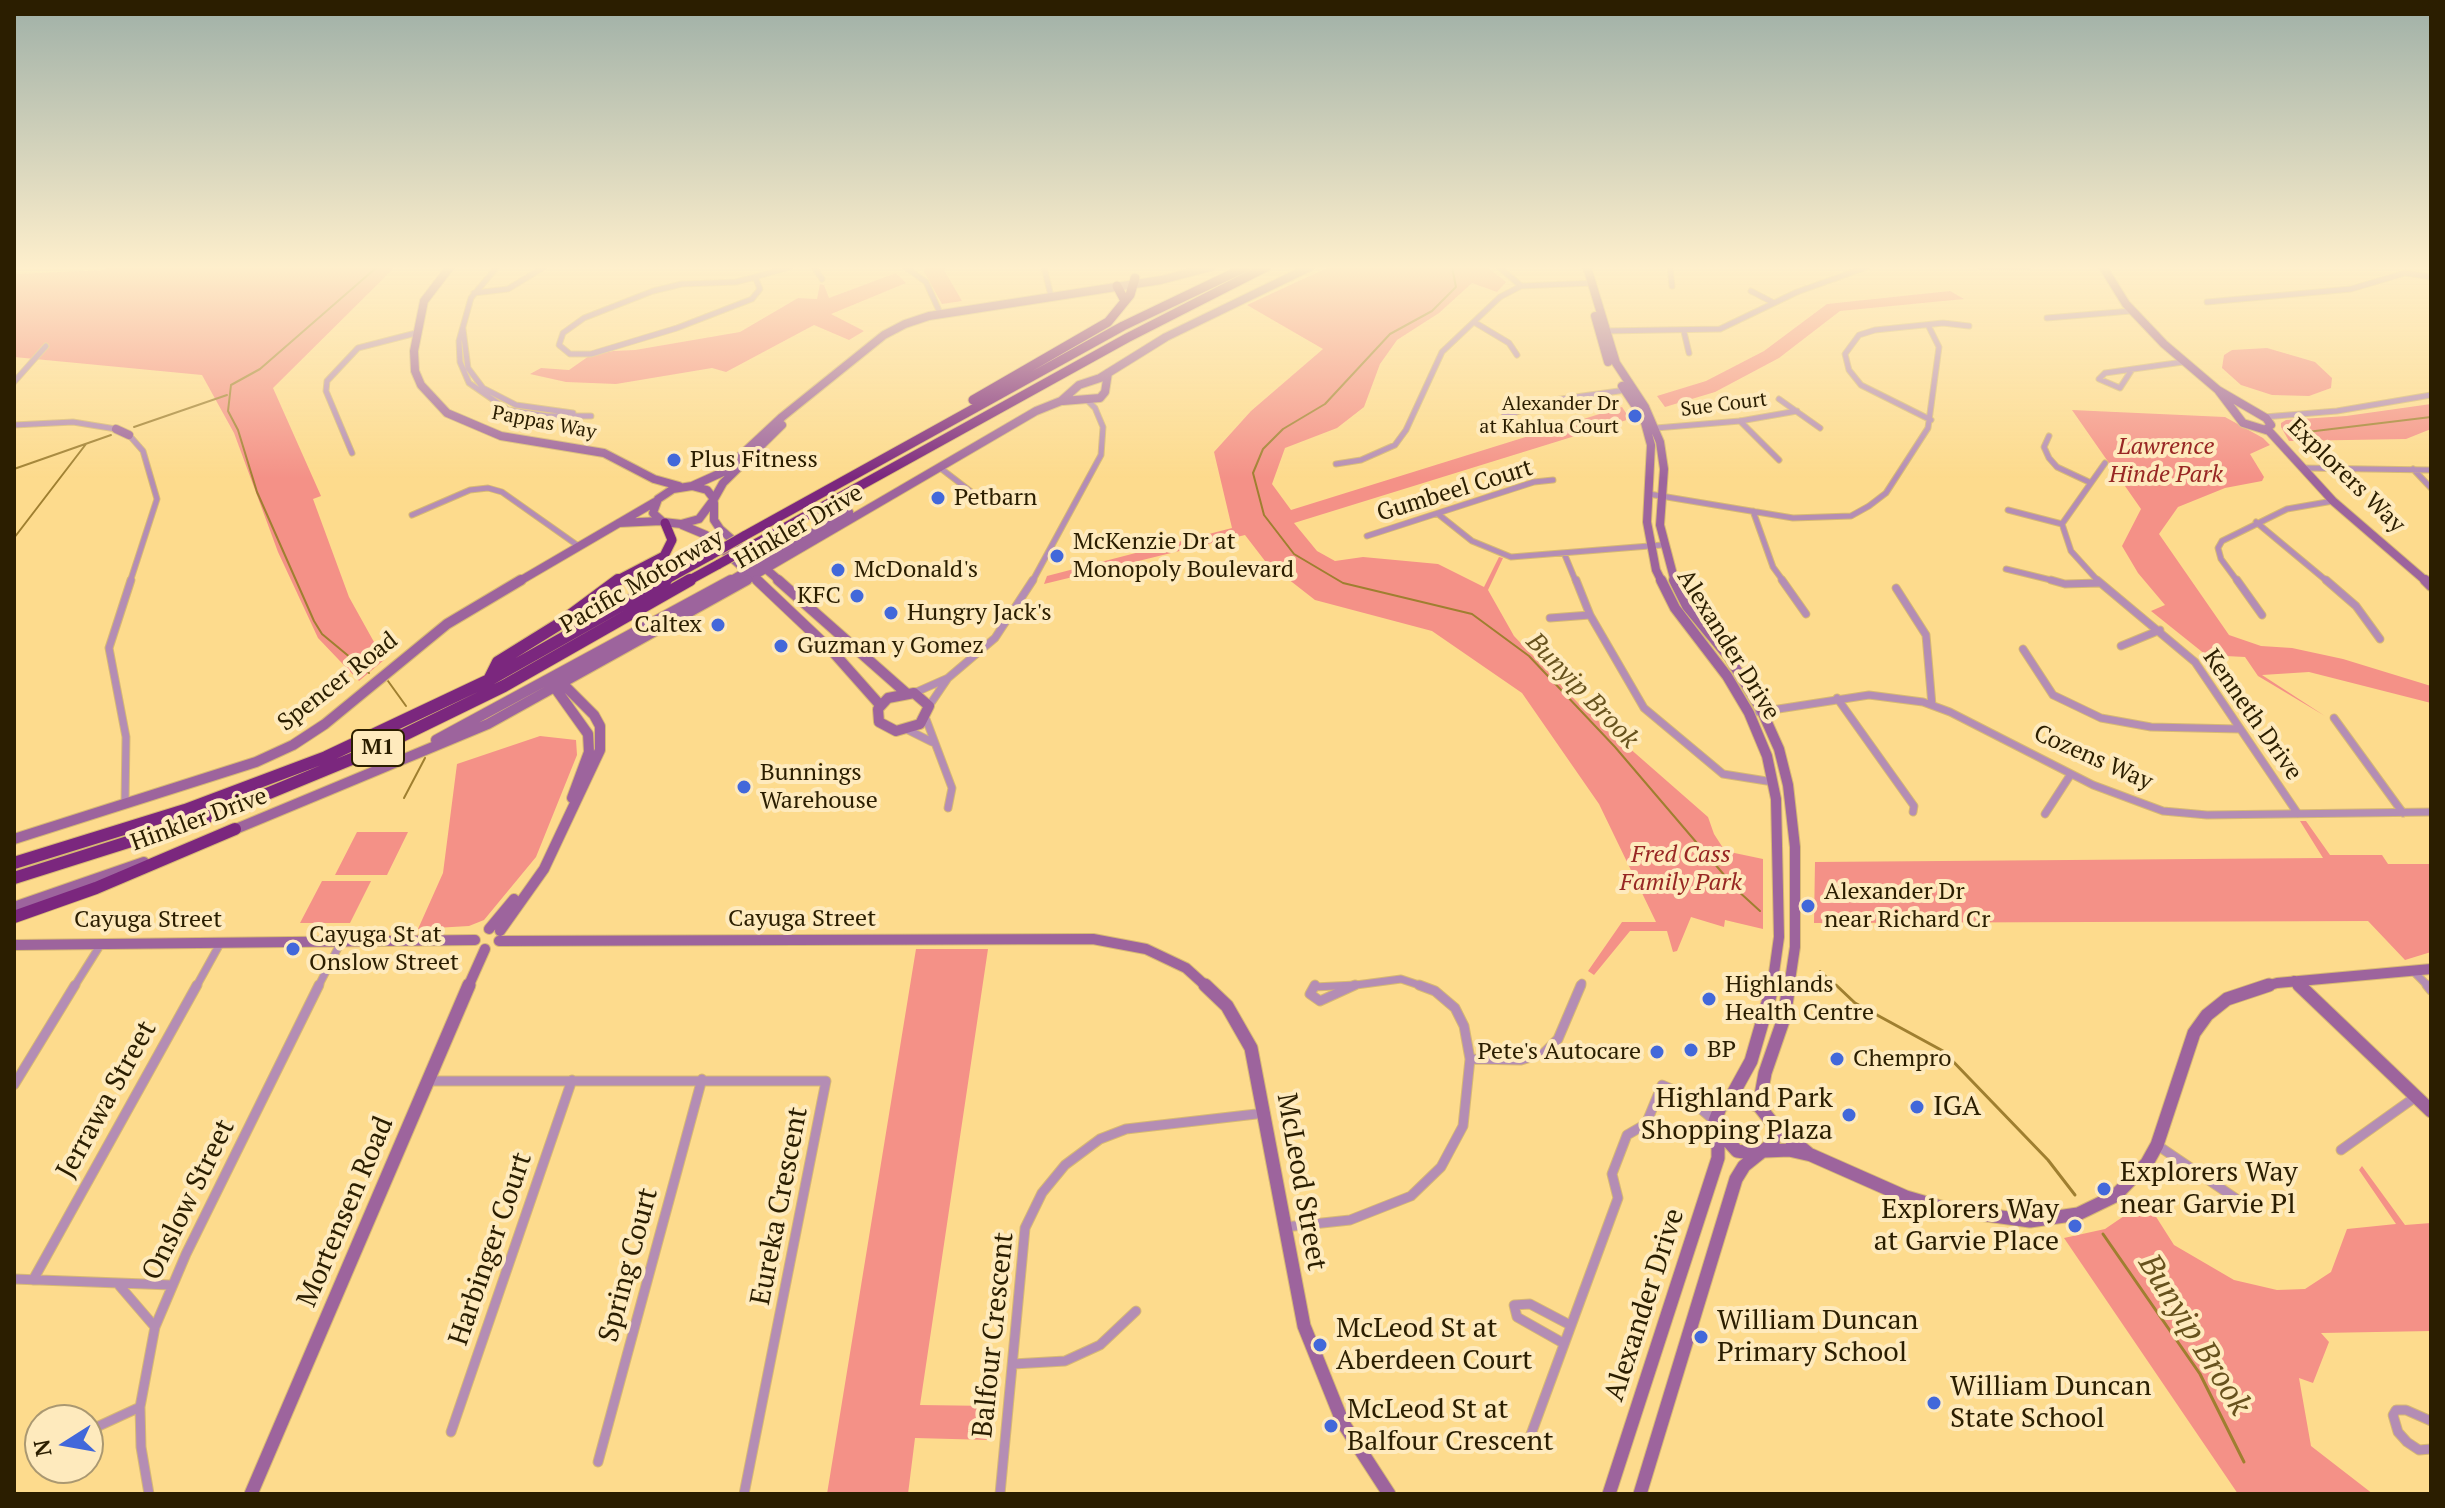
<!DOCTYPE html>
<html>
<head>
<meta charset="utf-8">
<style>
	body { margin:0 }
	#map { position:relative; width:2445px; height:1508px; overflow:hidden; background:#fddb8d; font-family:"PT Serif",serif }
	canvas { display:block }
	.frame { position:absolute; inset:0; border:16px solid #2b1e00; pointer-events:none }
	.north { position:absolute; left:24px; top:1404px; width:80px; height:80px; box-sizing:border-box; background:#feeabd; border:2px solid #aa9871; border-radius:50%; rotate:259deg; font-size:22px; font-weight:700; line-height:32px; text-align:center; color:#2b1e00 }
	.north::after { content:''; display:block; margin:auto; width:28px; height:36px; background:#4268da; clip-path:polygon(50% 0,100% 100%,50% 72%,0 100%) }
</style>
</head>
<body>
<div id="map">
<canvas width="2445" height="1508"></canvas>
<div class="frame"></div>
<div class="north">N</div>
</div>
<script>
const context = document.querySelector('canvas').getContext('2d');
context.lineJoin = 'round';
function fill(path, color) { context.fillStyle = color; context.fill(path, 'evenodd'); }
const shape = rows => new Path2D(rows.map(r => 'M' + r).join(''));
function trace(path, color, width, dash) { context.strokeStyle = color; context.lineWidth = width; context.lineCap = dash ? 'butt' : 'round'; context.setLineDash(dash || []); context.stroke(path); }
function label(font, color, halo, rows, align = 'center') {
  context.font = font + ' "PT Serif",serif'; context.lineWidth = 8; context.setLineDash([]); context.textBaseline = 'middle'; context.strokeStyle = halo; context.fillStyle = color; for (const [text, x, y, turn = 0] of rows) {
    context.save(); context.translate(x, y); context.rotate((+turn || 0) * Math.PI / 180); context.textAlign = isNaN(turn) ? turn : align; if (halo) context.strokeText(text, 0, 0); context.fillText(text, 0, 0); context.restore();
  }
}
const green = shape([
	[108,267,395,267,273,388,321,496,313,499,349,597,384,660,359,681,318,638,278,552,234,433,202,375,14,357,14,274,104,270],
	[928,267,946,267,944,270,962,301,942,304,923,270],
	[1329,267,1487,267,1506,282,1497,292,1472,283,1439,313,1397,340,1380,364,1364,407,1337,428,1285,448,1272,484,1291,510,1622,407,1630,419,1294,523,1317,551,1335,561,1363,557,1438,564,1484,587,1499,557,1503,558,1488,590,1514,636,1579,704,1708,817,1714,834,1725,851,1763,859,1763,929,1725,920,1724,927,1691,917,1677,951,1673,952,1667,931,1630,931,1594,975,1588,971,1622,922,1656,922,1599,804,1522,693,1432,631,1315,600,1265,561,1245,535,1044,584,1047,576,1232,528,1214,452,1251,411,1323,349,1247,305],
	[896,273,906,283,831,314,864,331,849,340,814,325,726,372,712,368,616,384,566,382,530,374,541,368,569,370,589,356,613,351,635,350,740,332,798,298,817,299,820,284,824,285,829,298],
	[1950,291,1964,299,1840,311,1779,358,1715,392,1665,407,1657,396,1706,381,1764,351,1827,304],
	[2267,348,2315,362,2332,378,2331,388,2309,396,2272,395,2241,385,2222,368,2224,355,2232,350],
	[2431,404,2431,429,2406,439,2289,441,2281,427,2281,423,2286,420,2346,416],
	[2072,410,2225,417,2263,438,2270,445,2250,454,2264,477,2262,481,2225,488,2178,507,2159,534,2229,635,2261,646,2292,648,2343,659,2431,686,2431,703,2309,672,2262,675,2325,716,2258,676,2245,657,2206,655,2151,611,2165,605,2138,573,2122,546,2141,509],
	[540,736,576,740,577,755,536,857,484,920,469,926,418,929,443,873,457,764],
	[2300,821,2306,821,2330,855,2382,855,2388,864,2431,864,2431,952,2405,960,2368,921,1814,923,1815,862,2323,858],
	[357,832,408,832,387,875,335,875],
	[322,881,371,881,350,923,300,923],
	[916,949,988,949,920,1405,992,1406,989,1440,915,1438,908,1494,827,1494],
	[2362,1166,2405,1225,2431,1223,2431,1331,2321,1333,2329,1342,2313,1383,2299,1378,2311,1446,2373,1494,2238,1494,2064,1238,2105,1229,2146,1201,2174,1245,2234,1280,2277,1290,2305,1289,2331,1272,2347,1229,2396,1224,2359,1170]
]);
const streamFar1 = shape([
	[1452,267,1456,287,1432,311,1390,334,1325,404,1283,429,1263,449,1253,473,1264,515,1294,554,1343,583,1472,614,1529,656,1615,747,1737,890,1760,911],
	[134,427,227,395],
	[2307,432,2431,417],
	[14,469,111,435],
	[14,538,86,444],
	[369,673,322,634,314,621,257,492,238,430,228,411,231,385,260,369,377,267],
	[388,681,406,706],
	[404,798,425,758],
	[1820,971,1838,987]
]);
const stream = shape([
	[1836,985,1855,1003,1943,1051,2048,1160,2075,1195],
	[2103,1234,2200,1374,2244,1462]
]);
const streetFar2 = shape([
	[497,267,471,298,459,341,460,362,469,383,508,410,547,416,591,416],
	[814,267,822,279],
	[905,267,926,282,941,315],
	[1044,267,1051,296],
	[1499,267,1521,286],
	[1670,267,1672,286],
	[1980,267,2028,267],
	[755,277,760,289,752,299,677,328,591,354,570,354,559,345,563,333,584,318,653,291,682,284,736,282,755,277],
	[755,277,790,267],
	[1751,291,1774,303],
	[474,293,508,289,544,267],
	[2207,302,2351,289,2405,273,2431,277],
	[2047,318,2131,311],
	[1474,322,1509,343,1517,355],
	[463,329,468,368,483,388,516,405,573,413],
	[1604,331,1720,329,1797,292,1867,267],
	[1684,332,1689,353],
	[2131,371,2120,388,2099,379,2105,373,2183,362],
	[14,382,46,346],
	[1779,399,1820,428],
	[1504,416,1554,400,1626,390],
	[2264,417,2337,411,2431,395],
	[1931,420,1861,385,1849,370,1845,354,1859,335,1875,330,1943,323,1969,326],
	[1740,421,1779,460],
	[14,425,73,422,116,429],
	[1656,428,1740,421,1797,411],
	[129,435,143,451,157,499,130,582],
	[2049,436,2044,447,2049,458,2057,467,2089,482],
	[352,453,326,391,327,381,358,348,416,333],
	[1336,464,1361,460,1395,445,1406,430,1442,352,1500,297,1521,286,1592,283],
	[939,467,987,504],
	[2304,468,2431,470],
	[2413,469,2431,488],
	[1649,494,1793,518,1851,516,1869,506,1886,493,1928,428,1939,347,1928,325],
	[2008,510,2062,524],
	[1753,511,1773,567,1784,582],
	[1438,514,1472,541,1511,557,1662,545],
	[412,515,470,490,488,488,502,492,577,545],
	[2256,522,2328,582],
	[1367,536,1534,482,1553,480],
	[1564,553,1576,582],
	[2006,569,2059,582],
	[1032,582,1101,455,1103,427,1095,408,1087,400],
	[2099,582,2071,551,2062,524,2105,463],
	[2238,582,2221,559,2218,548,2222,541,2287,509,2333,501]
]);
const streetFar1 = shape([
	[1576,580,1590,615,1644,708,1723,774,1773,782],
	[1782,580,1806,614],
	[2051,580,2065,584,2099,583],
	[2097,580,2195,662,2298,814],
	[2237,580,2262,615],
	[2326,580,2356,606,2380,639],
	[1896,588,1926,635,1932,705],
	[1550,618,1590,615],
	[2121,646,2160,630],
	[2023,649,2053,695,2101,718,2151,727,2239,729],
	[914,693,948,678],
	[1837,698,1914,806,1913,812],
	[929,706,948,678,995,638,1033,580],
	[1759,712,1869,695,1923,702,1950,712,2093,785,2163,811,2207,815,2431,812],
	[2334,718,2403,813],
	[926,719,952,788,948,808],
	[908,730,932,742],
	[125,804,126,737,109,648,131,580],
	[2045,814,2071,774],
	[2414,972,2429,987],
	[1356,985,1401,979,1425,987],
	[74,987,101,944],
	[196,987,221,942],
	[318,987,341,942],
	[1314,987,1356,985],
	[1350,987,1356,985],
	[1580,987,1582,983]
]);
const street = shape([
	[1315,985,1310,994,1320,1001,1355,985],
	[2427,985,2431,990],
	[1470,1059,1521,1060,1544,1053,1558,1039,1581,985],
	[429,1081,826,1081,744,1494],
	[14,1085,75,985],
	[1689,1099,1715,1121],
	[2157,1145,2241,1202],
	[2341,1150,2414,1098],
	[1285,1227,1350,1220,1411,1196,1441,1167,1463,1126,1470,1059,1464,1026,1455,1008,1435,991,1419,985],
	[14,1279,171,1285],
	[33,1280,197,985],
	[118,1284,155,1327],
	[1563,1343,1517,1317,1514,1305,1530,1304,1570,1325],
	[1013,1364,1065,1361,1100,1345,1136,1311],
	[2431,1421,2406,1410,2396,1410,2393,1415,2398,1432,2407,1442,2419,1450,2431,1449],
	[88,1431,140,1407],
	[451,1432,572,1080],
	[1530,1437,1618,1198,1612,1174,1627,1135,1646,1124,1662,1085,1718,1109],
	[598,1462,702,1079],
	[149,1494,141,1447,140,1407,155,1327,186,1254,319,985],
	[1000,1494,1025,1228,1042,1193,1065,1165,1100,1139,1126,1129,1265,1113]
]);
const secondaryFar2 = shape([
	[450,267,424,301,414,351,415,371,421,385,447,413,501,436,604,453,654,479,679,486],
	[1587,267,1616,363,1645,407,1660,442,1664,469,1660,525,1675,582],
	[2103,267,2126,304,2164,344,2218,390,2266,418,2271,425,2266,429],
	[1595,316,1608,362],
	[1622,386,1644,419,1651,445,1647,522,1656,570,1662,582],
	[2218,390,2243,423,2269,431,2333,501,2427,582],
	[1063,401,1100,398,1105,392,1108,373],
	[116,429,129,435],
	[692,486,723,472,782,417,884,335,905,324,929,316,1161,280,1211,267],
	[692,486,707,490,714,499,699,519,681,524,663,522,653,513,658,499,673,489,692,486],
	[714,499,723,483,782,425],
	[714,503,714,520,720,529,781,582],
	[619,523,661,521],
	[682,525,706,535,759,582],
	[518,582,655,502],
	[728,582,849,512],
	[743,582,1036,411,1061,401,1079,385,1100,378,1166,337,1310,267]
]);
const secondaryFar1 = shape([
	[757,580,833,652,880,705],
	[778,580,905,692],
	[1661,580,1675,608,1727,676,1749,713,1767,756,1776,799,1779,937,1772,987],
	[1674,580,1687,606,1729,657,1762,711,1779,749,1788,785,1795,847,1795,947,1789,987],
	[2425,580,2431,586],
	[553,685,588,734,589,752,572,798],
	[914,693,929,706,920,724,896,731,879,722,878,709,888,698,914,693],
	[436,740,731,580],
	[231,831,488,724,747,580],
	[14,839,256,762,293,745,325,724,447,624,521,580],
	[14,907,144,862],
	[489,929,514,899],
	[500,931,544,869,600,750,600,726,594,715,560,681],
	[499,941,1093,939,1146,949,1186,968,1207,987],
	[14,945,475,940],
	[2294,981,2301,987],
	[468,987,485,949],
	[2263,987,2277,983,2431,969]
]);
const secondary = shape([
	[1205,985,1227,1006,1251,1048,1304,1326,1343,1423,1389,1494],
	[2299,985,2431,1111],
	[1744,1100,1759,1106,1774,1125,1773,1143,1759,1154,1737,1151,1718,1130,1715,1121,1721,1105,1744,1100],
	[1729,1101,1751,1061,1773,985],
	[1759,1106,1765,1073,1784,1018,1789,985],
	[1774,1125,1809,1154],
	[1765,1151,1789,1150,1811,1155,1906,1197,1951,1210,2030,1221,2078,1214,2115,1196,2147,1163,2157,1145,2194,1033,2207,1015,2227,999,2269,985],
	[251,1494,469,985],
	[1609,1494,1718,1158,1718,1130],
	[1640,1494,1736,1179,1744,1166,1759,1154]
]);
const highwayFar1 = shape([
	[1117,286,1125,301],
	[973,400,1108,322,1130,295,1135,278],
	[744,536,1123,326,1246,267],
	[755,544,1127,338,1266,267],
	[614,582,664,556,672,540,665,523],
	[662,582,711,555],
	[686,582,719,564]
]);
const highway = shape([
	[489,680,498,662,556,626,618,580],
	[14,863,185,810,326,757,489,680,666,580],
	[14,878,223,812,371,751,504,686,690,580],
	[14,917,96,888,235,829]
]);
const highwayBridge = shape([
	[711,555,744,536],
	[719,564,755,544]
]);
const markers = [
	[1635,416,8,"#4268da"],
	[674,460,8,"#4268da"],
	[938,498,8,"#4268da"],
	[1057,556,8,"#4268da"],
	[838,570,8,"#4268da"],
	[857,596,8,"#4268da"],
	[891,613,8,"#4268da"],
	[718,625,8,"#4268da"],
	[781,646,8,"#4268da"],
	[744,787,8,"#4268da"],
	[1808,906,8,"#4268da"],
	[293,949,8,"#4268da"],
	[1709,999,8,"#4268da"],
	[1691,1050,8,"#4268da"],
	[1657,1052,8,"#4268da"],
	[1837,1059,8,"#4268da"],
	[1917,1107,8,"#4268da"],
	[1849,1115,8,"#4268da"],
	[2104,1189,8,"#4268da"],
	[2075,1226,8,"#4268da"],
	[1701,1337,8,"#4268da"],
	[1320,1345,8,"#4268da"],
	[1934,1403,8,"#4268da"],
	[1331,1426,8,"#4268da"]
];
const farPoinames = [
	["Alexander Dr",1619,404],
	["at Kahlua Court",1619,427]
];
const farStreetnames = [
	["Sue Court",1724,405,-7],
	["Pappas Way",544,423,11]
];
const shields = [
	[378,748,52]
];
const shieldNames = [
	["M1",378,748]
];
const parkNames = [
	["Lawrence",2166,447],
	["Hinde Park",2166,475],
	["Fred Cass",1681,855],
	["Family Park",1681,883]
];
const poiNames = [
	["Plus Fitness",690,460],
	["Petbarn",954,498],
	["McKenzie Dr at",1073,542],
	["Monopoly Boulevard",1073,570],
	["McDonald's",854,570],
	["KFC",841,596,"right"],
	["Hungry Jack's",907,613],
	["Caltex",702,625,"right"],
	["Guzman y Gomez",797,646],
	["Bunnings",760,773],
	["Warehouse",760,801],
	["Alexander Dr",1824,892],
	["near Richard Cr",1824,920],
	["Cayuga St at",309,935],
	["Onslow Street",309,963],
	["Highlands",1725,985],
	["Health Centre",1725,1013],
	["BP",1707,1050],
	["Pete's Autocare",1641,1052,"right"],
	["Chempro",1853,1059]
];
const streetNames = [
	["Explorers Way",2346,476,44],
	["Gumbeel Court",1455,491,-17],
	["Hinkler Drive",799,527,-30],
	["Pacific Motorway",642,582,-30],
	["Alexander Drive",1728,645,58],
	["Spencer Road",338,682,-38],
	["Kenneth Drive",2252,715,55],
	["Cozens Way",2093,758,24],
	["Hinkler Drive",199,820,-20],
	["Cayuga Street",802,919],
	["Cayuga Street",148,920]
];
const waterNames = [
	["Bunyip Brook",1582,691,46]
];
const nearPoinames = [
	["Highland Park",1833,1099,"right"],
	["Shopping Plaza",1833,1131,"right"],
	["IGA",1933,1107],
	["Explorers Way",2120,1173],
	["near Garvie Pl",2120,1205],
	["Explorers Way",2059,1210,"right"],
	["at Garvie Place",2059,1242,"right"],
	["William Duncan",1717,1321],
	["Primary School",1717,1353],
	["McLeod St at",1336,1329],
	["Aberdeen Court",1336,1361],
	["William Duncan",1950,1387],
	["State School",1950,1419],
	["McLeod St at",1347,1410],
	["Balfour Crescent",1347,1442]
];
const nearStreetnames = [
	["Jerrawa Street",107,1100,-61],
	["McLeod Street",1301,1182,80],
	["Onslow Street",189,1200,-64],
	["Eureka Crescent",780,1206,-79],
	["Mortensen Road",346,1212,-67],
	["Harbinger Court",491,1249,-71],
	["Spring Court",629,1265,-75],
	["Alexander Drive",1645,1305,-72],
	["Balfour Crescent",994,1335,-84]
];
const nearWaternames = [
	["Bunyip Brook",2194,1335,58]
];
fill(green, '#f49187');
trace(streamFar1, '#9f7f30', 2);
trace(stream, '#9f7f30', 3);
trace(streetFar2, '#d7b974', 7);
trace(streetFar1, '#d7b974', 9);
trace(street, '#d7b974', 11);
trace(secondaryFar2, '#d7b974', 10);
trace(secondaryFar1, '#d7b974', 12);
trace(secondary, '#d7b974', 15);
trace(highwayFar1, '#d7b974', 11);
trace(highway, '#d7b974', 14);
trace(streetFar2, '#b48db4', 5);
trace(streetFar1, '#b48db4', 7);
trace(street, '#b48db4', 9);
trace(secondaryFar2, '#9d649d', 8);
trace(secondaryFar1, '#9d649d', 10);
trace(secondary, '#9d649d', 13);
trace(highwayFar1, '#7b277e', 9);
trace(highway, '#7b277e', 12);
trace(highwayBridge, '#d7b974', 11, []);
trace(highwayBridge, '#7b277e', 9);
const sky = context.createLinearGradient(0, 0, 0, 478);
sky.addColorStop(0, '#9fb0a7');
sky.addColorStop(0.56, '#feefcc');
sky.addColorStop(1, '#feefcc00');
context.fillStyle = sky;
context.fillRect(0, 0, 2445, 478);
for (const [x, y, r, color] of markers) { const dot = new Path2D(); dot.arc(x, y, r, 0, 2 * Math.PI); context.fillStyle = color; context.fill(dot); trace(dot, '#feeabd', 3); }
label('20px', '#2b1e00', '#feeabd', farPoinames, 'right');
label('20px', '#2b1e00', '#feeabd', farStreetnames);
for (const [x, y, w] of shields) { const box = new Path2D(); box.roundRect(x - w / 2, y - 18, w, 36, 6); context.fillStyle = '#feeabd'; context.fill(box); trace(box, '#2b1e00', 2); }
label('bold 22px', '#2b1e00', null, shieldNames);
label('italic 24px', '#982724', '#feeabd', parkNames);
label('24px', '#2b1e00', '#feeabd', poiNames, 'left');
label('24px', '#2b1e00', '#feeabd', streetNames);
label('italic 26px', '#67521d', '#feeabd', waterNames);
label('28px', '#2b1e00', '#feeabd', nearPoinames, 'left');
label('28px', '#2b1e00', '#feeabd', nearStreetnames);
label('italic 32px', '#67521d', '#feeabd', nearWaternames);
</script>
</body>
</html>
